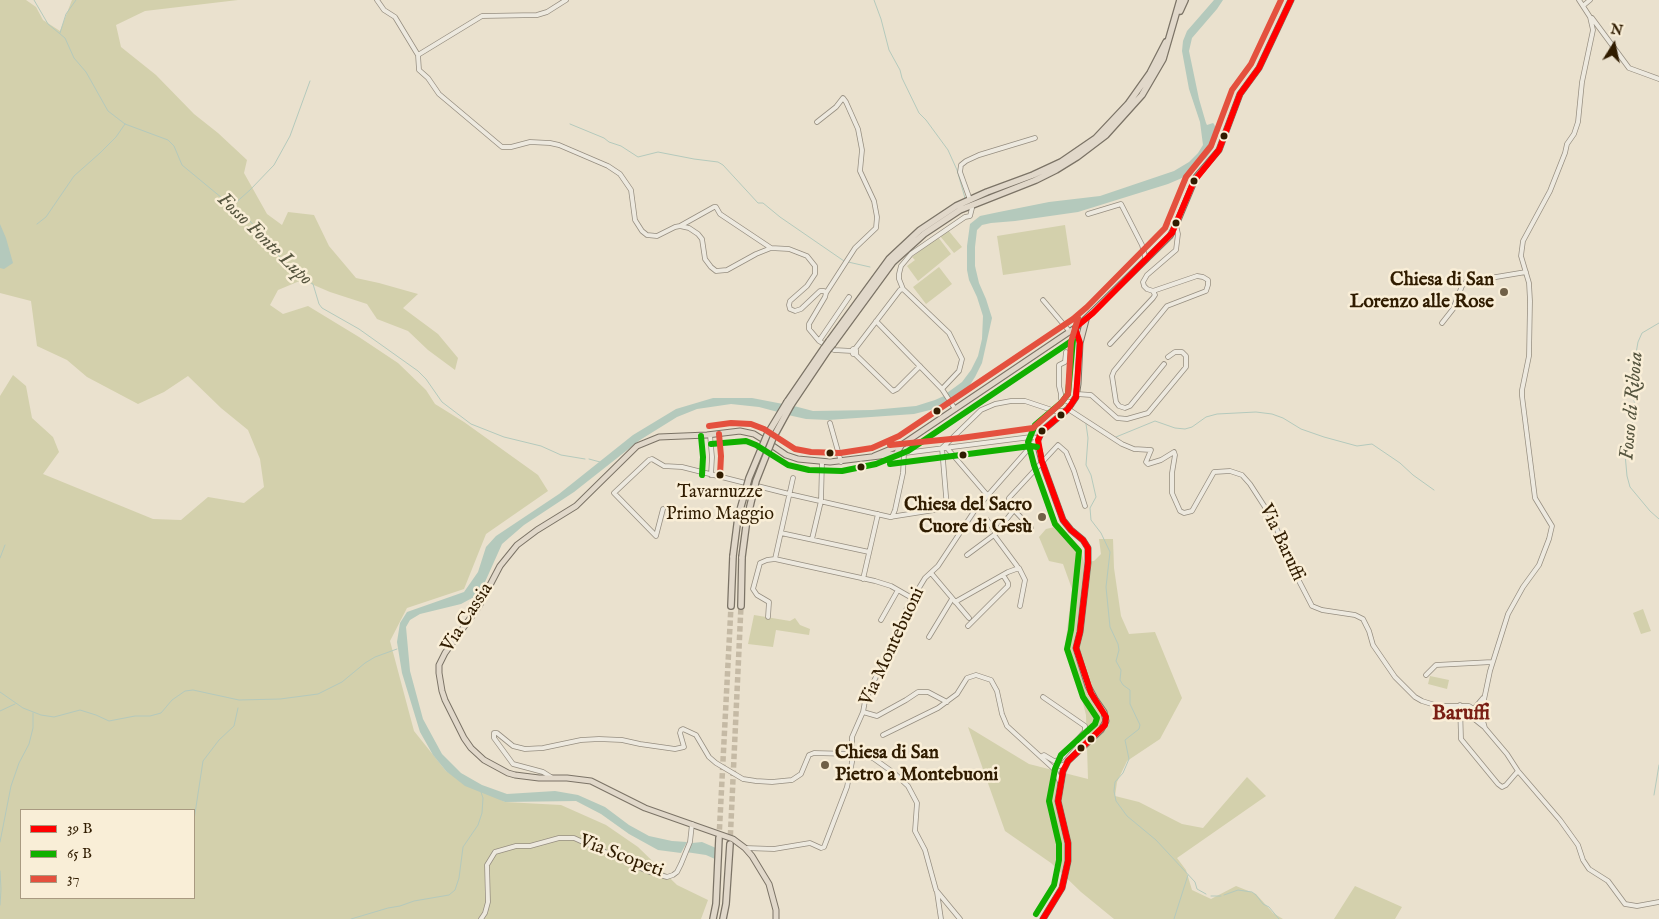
<!DOCTYPE html>
<html>
<head>
<meta charset="utf-8">
<style>
	body { margin:0 }
	#map { position:relative; width:1659px; height:919px; overflow:hidden; background:#eae1ce; font-family:"IM FELL English",serif }
	canvas { display:block }
	.legend { position:absolute; left:20px; top:809px; width:175px; height:90px; box-sizing:border-box; background:#f9eed7; border:1px solid #a99a81; margin:0; padding:6px 9px; list-style:none; font-size:15px; color:#301c00 }
	.legend li { display:flex; align-items:center; gap:10px; height:25px }
	.legend b { width:25px; border:1px solid #a99a81 }
	.north { position:absolute; left:1589px; top:20px; width:50px; height:50px; -webkit-text-stroke:4px #f9eed7; paint-order:stroke; rotate:10deg; font-size:14px; font-weight:700; line-height:20px; text-align:center; color:#301c00 }
	.north::after { content:''; display:block; margin:auto; width:18px; height:22px; background:#301c00; clip-path:polygon(50% 0,100% 100%,50% 72%,0 100%) }
</style>
</head>
<body>
<div id="map">
<canvas width="1659" height="919"></canvas>
<ul class="legend">
<li><b style="height:6px;background:#f00"></b>39 B</li>
<li><b style="height:6px;background:#11b000"></b>65 B</li>
<li><b style="height:6px;background:#e4503e"></b>37</li>
</ul>
<div class="north">N</div>
</div>
<script>
const context = document.querySelector('canvas').getContext('2d');
context.lineJoin = 'round';
function fill(path, color) { context.fillStyle = color; context.fill(path, 'evenodd'); }
const shape = rows => new Path2D(rows.map(r => 'M' + r).join(''));
function trace(path, color, width, dash) { context.strokeStyle = color; context.lineWidth = width; context.lineCap = dash ? 'butt' : 'round'; context.setLineDash(dash || []); context.stroke(path); }
function label(font, color, halo, rows, align = 'center') {
  context.font = font + ' "IM FELL English",serif'; context.lineWidth = 5; context.setLineDash([]); context.textBaseline = 'middle'; context.strokeStyle = halo; context.fillStyle = color; for (const [text, x, y, turn = 0] of rows) {
    context.save(); context.translate(x, y); context.rotate((+turn || 0) * Math.PI / 180); context.textAlign = isNaN(turn) ? turn : align; if (halo) context.strokeText(text, 0, 0); context.fillText(text, 0, 0); context.restore();
  }
}
const green = shape([
	[0,0,26,0,36,7,43,20,60,31,72,0,238,0,145,11,116,25,121,47,156,75,194,114,218,133,247,160,244,173,267,214,282,225,288,212,314,215,329,246,356,278,379,283,418,294,403,308,438,334,458,358,455,370,428,350,408,331,377,319,367,304,330,292,302,280,278,290,270,305,283,314,308,306,359,337,398,363,426,390,435,404,464,422,538,475,548,491,486,534,464,589,407,608,390,641,414,731,446,771,505,802,561,805,606,825,638,847,677,885,708,900,701,919,0,919,0,396,13,375,26,386,32,418,53,437,59,452,43,474,153,519,181,520,208,497,244,503,264,487,260,459,248,430,221,408,188,376,164,392,138,404,87,377,67,360,37,346,31,301,0,293],
	[21,810,194,810,194,898,21,898],
	[1065,225,1071,265,1003,275,997,236],
	[948,230,962,247,954,253,940,236],
	[938,237,951,254,918,281,907,266,915,260,912,257],
	[939,267,952,284,926,304,913,287],
	[1059,526,1080,547,1084,562,1094,561,1101,554,1099,539,1113,539,1114,568,1121,616,1129,634,1155,632,1182,698,1160,739,1127,761,1117,782,1115,796,1139,802,1182,824,1203,828,1247,777,1266,796,1177,858,1186,870,1192,890,1211,899,1236,886,1256,894,1273,913,1283,919,1114,919,1081,892,1051,863,1005,831,968,727,1029,764,1088,779,1086,715,1075,672,1065,647,1072,589,1063,564,1049,561,1039,537,1046,529],
	[1643,609,1651,631,1641,634,1633,613],
	[754,615,790,621,795,618,800,625,810,629,809,635,776,630,773,647,748,644],
	[1430,676,1449,680,1447,689,1428,684],
	[1355,886,1402,907,1395,919,1334,919]
]);
const water = shape([
	[1214,0,1223,0,1217,9,1192,38,1189,51,1199,99,1206,123,1207,125,1213,123,1214,124,1218,133,1213,149,1207,157,1196,168,1182,178,1168,184,1078,212,1015,221,991,223,982,225,977,230,975,247,975,266,979,283,986,299,992,318,982,363,975,377,966,391,951,400,947,393,962,382,971,370,978,356,982,339,983,316,977,297,969,280,967,270,967,246,970,224,980,216,999,212,1049,202,1100,196,1174,171,1189,162,1198,153,1203,145,1200,122,1189,89,1182,51,1183,41,1187,31],
	[0,224,6,238,13,263,4,269,0,268],
	[944,396,947,402,934,409,914,414,828,420,806,419,788,415,794,406,813,411,872,410,916,406,935,400],
	[713,398,752,398,783,404,778,412,759,407,731,404,697,409,677,417,640,440,574,492,524,525,502,544,485,582,474,597,461,604,420,614,410,620,406,627,410,671,423,719,442,754,461,773,482,785,507,794,555,791,578,795,605,807,629,825,649,836,672,841,687,842,681,853,658,850,629,834,601,814,576,801,505,802,465,786,446,771,433,755,420,732,402,673,397,642,400,623,407,612,464,592,478,572,486,547,496,536,559,494,633,435,676,409],
	[702,842,716,848,715,859,706,855,686,852,692,843]
]);
const stream = shape([
	[34,0,48,24,65,38,74,58,86,72,108,111,125,124,168,140,174,146,182,165,251,222,276,253,298,275,313,284,319,304,322,308,359,329,418,371,426,379,442,402,471,424,504,437,541,446,561,455,585,459],
	[874,0,881,19,889,50,900,70,902,78,919,113,926,120,948,150,957,170,965,198],
	[60,33,66,14,76,0],
	[570,124,604,138,609,142,621,146,638,157,658,152,694,159,718,162,723,165,758,203,763,203,780,217,844,261],
	[232,206,250,190,274,165,290,136,310,81],
	[37,224,46,217,74,176,100,153,116,137,125,124],
	[848,262,870,267],
	[1659,323,1642,333,1638,342,1632,376,1635,410,1625,454,1627,476,1630,487,1650,511,1659,519],
	[1086,424,1088,438,1086,465,1091,475,1096,497,1090,508,1091,520,1101,533,1110,552,1106,587,1110,627,1118,644,1119,650,1116,661,1121,670,1120,680,1123,685,1130,690,1130,704,1140,725,1139,729,1125,740,1129,759,1123,773,1115,782,1114,791,1116,801,1127,816,1156,840,1195,882,1197,889,1206,894],
	[1116,437,1155,421,1175,428,1185,429,1192,427,1206,417,1217,414,1256,412,1272,414,1283,418,1301,429,1324,437,1357,446,1372,444,1400,463,1413,475,1434,490],
	[589,459,600,462],
	[0,558,5,545],
	[0,692,23,708,41,715,54,717,80,710,96,715,109,721,135,716,150,716,161,713,172,700,185,691,193,690,239,700,280,699,318,694,342,682,365,663,375,657,397,649],
	[0,711,15,704],
	[1654,795,1659,765],
	[194,820,203,761,219,740,234,726,238,708],
	[0,842,11,786,19,763,29,744,33,728,33,713],
	[0,871,1,889,0,905],
	[1224,895,1238,890,1252,892,1256,895,1263,904,1269,907,1279,919],
	[1211,896,1221,896],
	[351,919,388,908,400,906,414,901,449,895,455,890,459,878,463,847,478,825,482,813,483,798,481,792],
	[1174,919,1188,875]
]);
const highwayTunnel = shape([
	[719,838,731,606],
	[730,844,741,606]
]);
const minor = shape([
	[377,0,384,10,395,17,418,55,482,16,537,15,547,12,566,0],
	[1579,0,1590,17,1593,30,1582,82,1578,122,1574,134,1567,144,1565,153,1550,191,1523,241,1521,256,1529,283,1530,301,1529,356,1522,390,1522,396,1535,498,1552,526,1549,539,1539,565,1523,587,1508,614,1490,671,1481,714,1485,728,1507,754,1518,771,1560,820,1578,845,1583,860,1589,869,1608,881,1625,904,1637,906,1659,902],
	[1584,5,1590,0],
	[1592,18,1629,68,1659,79],
	[418,55,419,70,428,78,439,94,502,147,511,147,530,142,550,143,559,145,608,166,620,174,631,190,635,220,642,231,647,235,657,236,675,227,680,226,689,228,698,234,702,239,705,259,711,267,716,271,727,270,756,254,771,248,789,249,807,256,815,266,815,274,807,286,790,301,789,305,790,309,795,311,801,309,820,291,824,291,826,293,825,297,809,324,809,329,819,341,834,350,852,351,853,354,856,354],
	[817,122,836,107,843,98,846,102,858,129,862,150,860,171,874,201,877,217,876,228,855,248,826,293],
	[969,197,960,172,961,165,966,161,979,155,1035,138],
	[1088,214,1121,204,1142,245,1146,260],
	[680,226,714,207,716,207,720,214,771,248],
	[903,289,949,333,962,359,959,371,942,389],
	[903,289,899,279,899,274,901,266,911,254,965,217,970,216,972,208],
	[1043,300,1070,332],
	[876,321,942,389,955,409],
	[1442,323,1453,309,1462,286,1466,282,1526,272],
	[819,341,849,297],
	[1110,344,1153,298,1155,295,1153,291],
	[855,349,900,290,903,289],
	[852,351,853,349,856,350,856,355,893,391,897,389,920,366],
	[1066,352,1065,362,1059,365,1059,386,1061,394,1061,399,1072,403],
	[1164,364,1130,406,1125,408,1119,406,1116,402,1112,376,1114,371,1167,306,1206,291,1208,285,1208,280,1203,277,1197,276,1153,291,1147,289,1144,286,1143,282,1147,275,1176,250,1178,234,1176,225],
	[1077,394,1091,395,1117,418,1127,419,1148,413,1186,367,1186,356,1182,352,1175,352,1168,357],
	[1068,409,1122,444,1134,449,1151,450,1146,462,1148,464,1161,460,1174,452,1175,455,1172,473,1172,493,1180,511,1184,513,1192,511,1214,472,1230,471,1242,475,1250,484,1272,518,1298,579,1312,606,1322,610,1355,615,1363,619,1369,631,1373,645,1395,677,1415,697,1422,701,1438,706,1469,706,1481,714],
	[830,423,841,462],
	[710,435,712,457,711,475],
	[942,448,981,410,995,404,1011,401,1025,401,1055,411,1065,411],
	[947,448,988,496],
	[897,454,1031,437,1038,438],
	[663,509,656,536,614,493,649,460,652,459,664,466,682,467,789,494,890,517,947,508,942,448],
	[1014,510,1031,528],
	[892,517,895,510,903,473,904,453],
	[987,520,996,533],
	[781,533,869,552],
	[994,535,1017,566],
	[812,539,821,501,822,462],
	[967,555,994,535,1014,510,1008,504,1009,498,1058,445,1066,452,1074,471,1085,506],
	[775,559,793,478],
	[931,573,969,618],
	[863,579,878,514],
	[955,602,1008,572,1019,568,1025,580,1020,606],
	[768,617,769,602,757,595,753,589,760,563,767,560,775,559,875,581,891,586,912,598],
	[881,620,898,590],
	[968,626,1008,586,1008,583,1003,575],
	[929,637,952,599],
	[1426,675,1436,665,1492,662],
	[1460,705,1461,739,1498,784,1502,787,1506,785,1518,771],
	[1443,707,1452,711,1468,714,1483,726],
	[863,712,877,716,906,700,918,692,928,692,947,702],
	[1473,717,1473,710,1483,698],
	[883,735,938,708,957,694,967,678,976,675,991,680,997,691,1002,714,1007,726,1054,769,1060,782],
	[851,752,873,758,894,773,908,786,917,803,915,831,925,850,936,890,960,919],
	[1041,757,1044,755,1054,761,1060,760,1085,731,1085,726,1043,697],
	[1056,767,1066,764],
	[551,777,543,772,513,764,494,738,494,733,497,733,513,746,525,749,543,748,581,740,599,739,622,740,640,744,675,749,684,747,680,733,681,730,683,729,696,735,709,757,716,763,743,779,756,781,772,782,792,780,801,774,809,755,814,753,851,754],
	[745,848,774,849,810,843,821,848,824,847,847,787,852,762,852,737,863,712,865,701,908,606,925,578,938,566,975,510,1038,438],
	[937,892,941,919],
	[481,919,485,913,488,902,487,865,495,852,516,846,530,846,559,838,574,838,647,871,667,877,673,875,677,872,681,864,690,842,692,824]
]);
const major = shape([
	[762,439,754,434,740,431,707,435,659,437,637,446,576,506,537,530,517,545,500,566,479,606,445,653,439,665,439,673,442,691,445,700,464,738,471,748,484,760,508,773,515,775,539,778,567,778,591,781,645,808,733,839,745,848,752,856,769,884,776,910,776,919],
	[773,446,786,455,798,459,830,462,896,454,901,446],
	[874,456,903,444,1078,326,1170,236,1176,225,1196,177,1219,150,1240,94,1259,68,1291,0],
	[1043,919,1062,888,1068,861,1068,843,1058,801,1063,771,1068,761,1101,730,1106,721,1104,712,1095,699,1088,686,1076,648,1080,632,1088,563,1088,548,1083,540,1071,530,1063,520,1042,462,1037,442,1042,431,1068,409,1076,397,1078,384,1080,343,1086,320]
]);
const highway = shape([
	[1180,11,1185,0],
	[829,341,889,259,920,230,956,206,987,192,1033,175,1061,162,1096,138,1128,104,1150,73,1166,42],
	[833,344,893,262,924,234,960,210,1036,180,1056,170,1077,157,1106,135,1142,95,1163,59,1180,0],
	[787,402,824,348],
	[791,405,828,350],
	[731,606,733,556],
	[741,606,742,557],
	[713,919,716,904,719,838],
	[723,919,726,904,730,844]
]);
const highwayBridge = shape([
	[824,348,829,341],
	[828,350,833,344],
	[733,556,738,517,749,478,767,435,787,402],
	[742,557,747,519,756,481,773,438,791,405]
]);
const bus1 = shape([
	[1043,919,1062,888,1068,861,1068,843,1058,801,1063,771,1068,761,1105,725,1106,717,1091,693,1076,648,1080,632,1088,563,1088,548,1083,540,1071,530,1063,520,1042,462,1038,440,1042,431,1068,409,1076,397,1080,343,1075,328,1093,313,1172,233,1194,181,1219,150,1240,94,1259,68,1291,0]
]);
const bus2 = shape([
	[701,436,703,457,702,475],
	[711,444,746,441,756,445,788,465,809,470,842,471,876,464,908,451,1073,340,1068,394,1061,403,1035,425,1028,442,1034,465,1055,524,1079,551,1071,630,1067,649,1083,697,1097,718,1095,724,1061,755,1055,769,1049,801,1059,844,1059,860,1054,885,1036,914],
	[890,464,1031,446,1037,447]
]);
const bus3 = shape([
	[709,426,731,423,751,424,764,429,795,449,811,452,840,453,872,448,899,436,1073,319,1087,307,1165,228,1186,177,1211,146,1232,90,1251,64,1281,0],
	[719,434,721,456,720,475],
	[890,445,961,438,1033,428,1061,403,1068,394,1071,342,1078,318]
]);
const markers = [
	[1224,136,4.5,"#301c00"],
	[1194,181,4.5,"#301c00"],
	[1176,223,4.5,"#301c00"],
	[1504,292,5,"#716148"],
	[937,411,4.5,"#301c00"],
	[1061,415,4.5,"#301c00"],
	[1042,431,4.5,"#301c00"],
	[830,453,4.5,"#301c00"],
	[963,455,4.5,"#301c00"],
	[861,467,4.5,"#301c00"],
	[720,475,4.5,"#301c00"],
	[1042,517,5,"#716148"],
	[1091,739,4.5,"#301c00"],
	[1081,748,4.5,"#301c00"],
	[825,765,5,"#716148"]
];
const busNames = [
	["Tavarnuzze",720,493],
	["Primo Maggio",720,515]
];
const poiNames = [
	["Chiesa di San",1494,281],
	["Lorenzo alle Rose",1494,303],
	["Chiesa del Sacro",1032,506],
	["Cuore di Gesù",1032,528],
	["Chiesa di San",835,754,"left"],
	["Pietro a Montebuoni",835,776,"left"]
];
const streetNames = [
	["Via Baruffi",1281,543,65],
	["Via Cassia",468,618,-57],
	["Via Montebuoni",893,647,-65],
	["Via Scopeti",621,857,21]
];
const waterNames = [
	["Fosso Fonte Lupo",264,240,44],
	["Fosso di Riboia",1633,406,-85]
];
const quarterNames = [
	["Baruffi",1461,715]
];
fill(green, '#d3d0ac');
fill(water, '#b4c9bc');
trace(stream, '#b4c9bc', 1);
trace(highwayTunnel, '#c5baa5', 5.5, [5.5, 3]);
trace(minor, '#968e80', 5.5);
trace(major, '#7b7366', 7);
trace(highway, '#7b7366', 8);
trace(minor, '#ede9df', 4);
trace(major, '#e1d8ca', 5);
trace(highway, '#e1d8ca', 5.5);
trace(highwayBridge, '#7b7366', 8, []);
trace(highwayBridge, '#e1d8ca', 5.5);
trace(bus1, '#f00', 6);
trace(bus2, '#11b000', 6);
trace(bus3, '#e4503e', 6);
for (const [x, y, r, color] of markers) { const dot = new Path2D(); dot.arc(x, y, r, 0, 2 * Math.PI); context.fillStyle = color; context.fill(dot); trace(dot, '#f9eed7', 2); }
label('18px', '#301c00', '#f9eed7', busNames);
label('bold 19px', '#301c00', '#f9eed7', poiNames, 'right');
label('19px', '#301c00', '#f9eed7', streetNames);
label('italic 20px', '#56553f', '#f9eed7', waterNames);
label('bold 21px', '#7a1f14', '#f9eed7', quarterNames);
</script>
</body>
</html>
